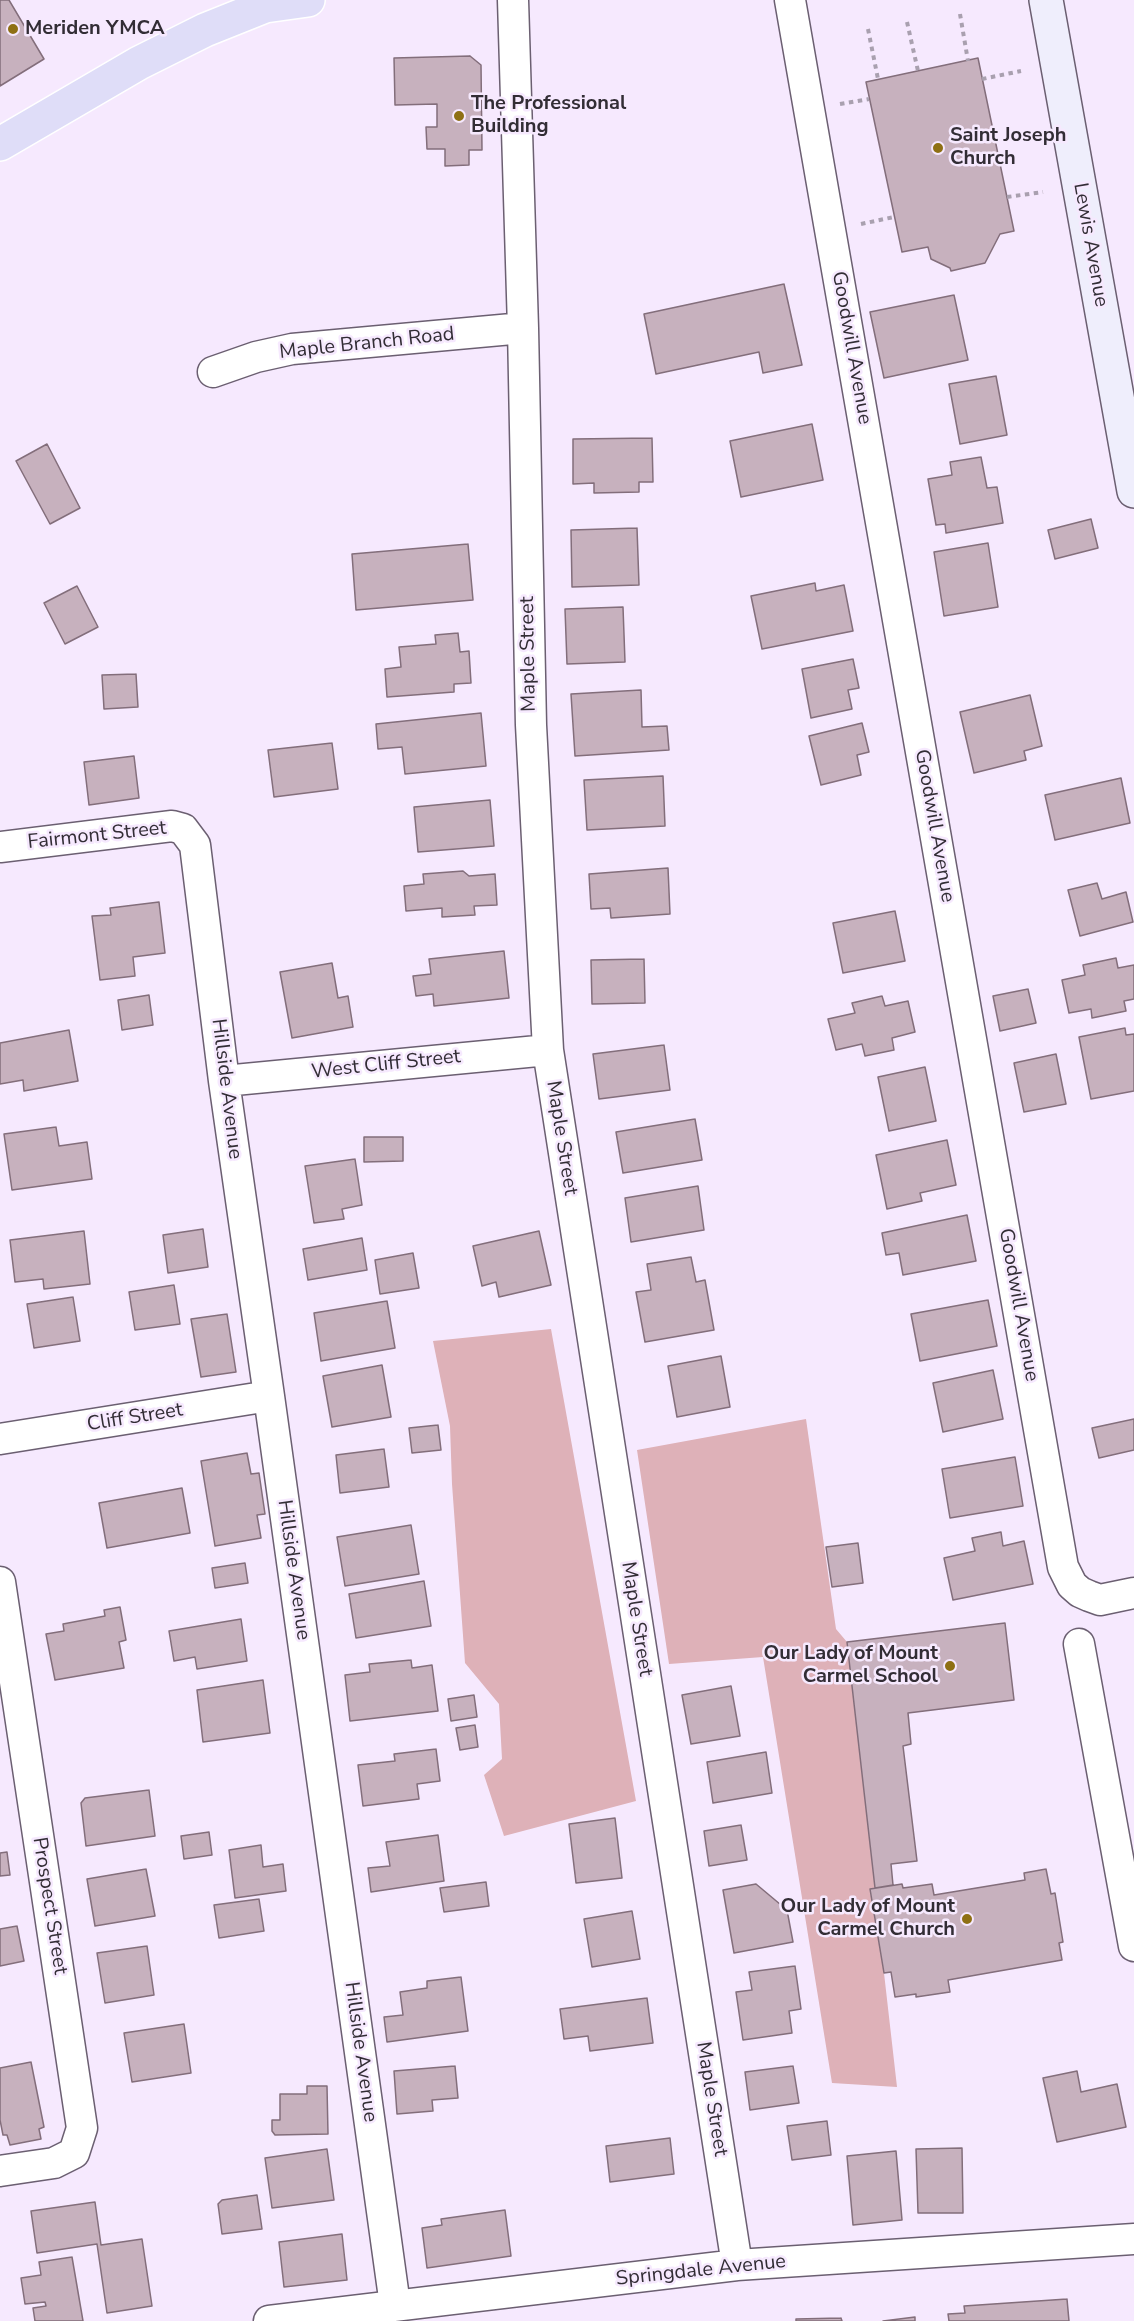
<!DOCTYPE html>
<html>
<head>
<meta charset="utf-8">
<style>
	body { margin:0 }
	canvas { display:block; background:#f6e9fe }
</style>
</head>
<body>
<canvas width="1134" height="2321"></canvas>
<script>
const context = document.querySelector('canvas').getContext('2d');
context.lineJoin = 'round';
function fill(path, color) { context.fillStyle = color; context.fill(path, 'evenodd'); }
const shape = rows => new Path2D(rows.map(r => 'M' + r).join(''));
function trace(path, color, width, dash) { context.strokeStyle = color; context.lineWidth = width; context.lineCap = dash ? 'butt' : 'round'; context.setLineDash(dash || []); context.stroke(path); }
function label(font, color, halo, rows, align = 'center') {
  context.font = font + ' "Nunito Sans",sans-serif'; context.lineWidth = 5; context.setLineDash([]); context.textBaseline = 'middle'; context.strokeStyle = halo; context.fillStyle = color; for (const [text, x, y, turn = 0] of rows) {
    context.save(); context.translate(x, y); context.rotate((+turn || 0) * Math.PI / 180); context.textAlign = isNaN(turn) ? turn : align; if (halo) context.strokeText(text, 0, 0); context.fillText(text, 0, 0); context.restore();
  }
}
const green = shape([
	[551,1329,636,1801,504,1836,484,1775,502,1759,499,1704,465,1663,452,1484,450,1426,433,1341],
	[806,1419,836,1629,847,1642,875,1888,870,1890,884,1973,897,2087,832,2083,763,1657,669,1664,637,1450]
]);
const building = shape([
	[0,0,9,0,44,59,0,86,0,0],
	[470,56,481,65,482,150,469,150,469,165,445,166,445,149,427,149,426,127,437,127,437,104,395,105,394,58,470,56],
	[978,58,1014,231,1000,234,985,263,951,271,950,268,931,259,928,247,902,252,866,82,978,58],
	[784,284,802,365,763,373,759,352,656,374,644,314,784,284],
	[954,295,968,360,884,378,870,312,954,295],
	[996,376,1007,435,960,444,949,384,996,376],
	[812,424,823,480,741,497,730,441,812,424],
	[652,438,653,482,639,482,639,492,594,493,594,483,573,484,573,439,652,438],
	[47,444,80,508,50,524,16,461,47,444],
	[981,457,987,488,997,487,1003,523,946,533,945,524,936,525,928,479,952,475,950,462,981,457],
	[1091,519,1098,548,1055,559,1048,530,1091,519],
	[637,528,639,585,572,587,571,530,637,528],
	[988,543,998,607,944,616,934,552,988,543],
	[468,544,473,600,356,610,352,554,468,544],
	[815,583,816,591,844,585,853,631,762,649,751,596,815,583],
	[77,586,98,627,65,644,44,603,77,586],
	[623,607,625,662,567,664,565,609,623,607],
	[458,633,460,652,469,651,471,683,454,684,454,692,387,697,385,669,401,667,399,647,436,644,435,635,458,633],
	[853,659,859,688,848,690,852,709,811,718,802,669,853,659],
	[136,674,138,707,104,709,102,675,136,674],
	[641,690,642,727,667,726,669,750,575,756,571,694,641,690],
	[1030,695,1042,746,1024,751,1026,760,974,773,960,712,1030,695],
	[481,713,486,766,405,774,402,747,378,749,376,724,481,713],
	[862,723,869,752,857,755,861,775,821,785,809,736,862,723],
	[332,743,338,789,274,797,268,750,332,743],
	[134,756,139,798,89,805,84,762,134,756],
	[663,776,665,826,587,830,584,780,663,776],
	[1121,778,1130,823,1055,840,1045,795,1121,778],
	[490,800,494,846,418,852,414,807,490,800],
	[668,868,670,914,611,918,610,908,591,909,589,874,668,868],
	[463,871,469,876,495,874,497,905,474,906,475,915,442,917,442,908,406,911,404,886,424,884,423,874,463,871],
	[1097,883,1102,899,1126,892,1133,922,1080,936,1068,890,1097,883],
	[159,902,165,953,133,957,135,976,100,980,92,916,111,915,110,908,159,902],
	[895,911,905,961,843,973,833,923,895,911],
	[504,951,509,998,434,1006,433,994,416,996,413,976,431,974,429,959,504,951],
	[1116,958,1118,968,1134,965,1134,999,1124,1001,1126,1011,1092,1018,1091,1009,1069,1013,1062,980,1085,975,1083,965,1116,958],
	[644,959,645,1003,592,1004,591,960,644,959],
	[332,963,338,998,348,996,353,1027,292,1038,280,972,332,963],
	[1028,989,1036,1023,1000,1031,993,996,1028,989],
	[149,995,153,1025,122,1030,118,1000,149,995],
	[882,996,885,1006,908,1001,915,1032,892,1038,894,1050,865,1056,862,1044,836,1050,828,1019,855,1013,852,1003,882,996],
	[1125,1028,1126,1035,1134,1034,1134,1091,1091,1099,1079,1037,1125,1028],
	[69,1030,78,1081,24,1091,23,1080,0,1084,0,1043,69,1030],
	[664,1045,670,1090,599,1099,593,1054,664,1045],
	[1056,1054,1066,1104,1024,1112,1014,1063,1056,1054],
	[925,1067,936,1121,889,1131,878,1077,925,1067],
	[695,1119,702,1160,623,1173,616,1132,695,1119],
	[56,1127,59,1146,87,1142,92,1179,12,1190,4,1134,56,1127],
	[364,1137,403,1137,403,1161,364,1162,364,1137],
	[947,1140,956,1185,920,1193,922,1201,887,1209,876,1155,947,1140],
	[355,1159,362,1205,342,1209,344,1219,314,1223,305,1166,355,1159],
	[698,1186,704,1230,631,1242,625,1198,698,1186],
	[967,1215,976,1261,903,1275,899,1253,886,1255,882,1233,967,1215],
	[203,1229,208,1267,168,1273,163,1235,203,1229],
	[84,1231,90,1284,44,1289,43,1279,15,1282,10,1240,84,1231],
	[539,1231,551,1285,499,1297,496,1282,482,1286,473,1246,539,1231],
	[362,1238,367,1270,308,1280,303,1249,362,1238],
	[413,1253,419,1288,380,1294,375,1260,413,1253],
	[691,1257,696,1282,705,1280,714,1330,645,1342,636,1292,651,1290,647,1264,691,1257],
	[174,1285,180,1324,135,1330,129,1292,174,1285],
	[73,1297,80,1341,34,1348,27,1304,73,1297],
	[988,1300,997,1346,920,1361,911,1314,988,1300],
	[387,1301,395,1348,321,1361,314,1313,387,1301],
	[227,1314,236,1372,201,1377,191,1319,227,1314],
	[721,1356,730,1407,677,1417,668,1366,721,1356],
	[382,1365,391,1417,332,1427,323,1376,382,1365],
	[993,1370,1003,1419,943,1432,933,1383,993,1370],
	[1134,1419,1134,1450,1099,1458,1092,1428,1134,1419],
	[438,1425,441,1450,412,1453,409,1428,438,1425],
	[384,1449,389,1487,340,1493,336,1455,384,1449],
	[247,1453,251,1474,259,1473,265,1514,257,1515,261,1538,215,1546,201,1461,247,1453],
	[1015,1457,1023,1506,950,1518,942,1469,1015,1457],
	[182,1488,190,1533,107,1548,99,1503,182,1488],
	[411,1525,419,1574,345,1586,337,1537,411,1525],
	[1001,1532,1003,1546,1024,1541,1033,1584,953,1600,944,1558,975,1551,972,1538,1001,1532],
	[858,1543,863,1583,832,1587,826,1547,858,1543],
	[245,1563,248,1583,215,1588,212,1568,245,1563],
	[424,1581,431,1626,356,1638,349,1594,424,1581],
	[120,1607,126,1640,119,1642,124,1668,55,1680,46,1634,64,1631,63,1624,105,1616,104,1610,120,1607],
	[241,1619,247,1661,197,1669,195,1657,174,1661,169,1631,241,1619],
	[1005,1623,1014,1700,908,1713,911,1744,903,1746,917,1861,891,1864,893,1885,875,1888,847,1642,1005,1623],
	[411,1660,412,1668,432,1665,438,1711,350,1721,345,1675,370,1672,369,1664,411,1660],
	[263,1680,270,1733,203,1742,197,1690,263,1680],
	[731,1686,740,1736,691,1744,682,1695,731,1686],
	[474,1695,477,1717,451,1721,448,1699,474,1695],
	[475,1725,478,1747,460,1750,456,1728,475,1725],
	[436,1749,440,1781,417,1784,419,1799,363,1806,358,1765,395,1761,394,1754,436,1749],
	[766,1752,772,1793,713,1803,707,1762,766,1752],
	[149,1790,155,1836,86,1846,81,1803,85,1798,149,1790],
	[615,1818,622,1878,576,1883,569,1824,615,1818],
	[741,1825,747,1860,709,1866,704,1831,741,1825],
	[209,1832,212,1855,184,1859,181,1836,209,1832],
	[438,1835,444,1881,371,1892,368,1868,390,1866,386,1842,438,1835],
	[261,1845,263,1867,283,1864,286,1891,235,1898,229,1850,261,1845],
	[7,1852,10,1875,0,1876,0,1853,7,1852],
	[146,1869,155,1916,95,1926,87,1879,146,1869],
	[1046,1869,1051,1894,1055,1893,1063,1942,1059,1943,1062,1960,948,1980,950,1992,916,1997,916,1994,895,1997,891,1972,884,1973,870,1889,902,1884,903,1888,932,1884,934,1895,1025,1880,1024,1873,1046,1869],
	[486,1882,489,1906,444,1912,440,1888,486,1882],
	[756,1884,787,1910,793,1942,734,1953,723,1890,756,1884],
	[259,1899,264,1931,219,1938,214,1905,259,1899],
	[632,1911,640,1959,592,1967,584,1919,632,1911],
	[17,1926,24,1961,0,1966,0,1929,17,1926],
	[147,1946,154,1995,105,2003,97,1953,147,1946],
	[795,1966,801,2009,789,2011,792,2033,743,2040,736,1992,752,1990,749,1972,795,1966],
	[461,1977,468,2031,387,2042,384,2017,403,2015,400,1992,427,1988,427,1981,461,1977],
	[647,1998,653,2043,590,2051,588,2036,564,2039,560,2009,647,1998],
	[184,2024,191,2073,132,2082,124,2033,184,2024],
	[31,2062,44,2127,39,2129,41,2139,10,2145,7,2135,3,2135,0,2120,0,2068,31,2062],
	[455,2066,458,2098,432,2100,433,2111,397,2114,394,2071,455,2066],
	[793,2066,799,2103,750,2110,745,2072,793,2066],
	[1077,2071,1081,2092,1117,2084,1126,2127,1057,2142,1043,2078,1077,2071],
	[307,2086,327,2086,328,2134,275,2135,272,2131,272,2120,280,2120,280,2094,307,2094,307,2086],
	[827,2121,831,2155,792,2160,787,2126,827,2121],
	[670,2138,674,2174,610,2182,606,2146,670,2138],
	[962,2148,963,2213,918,2213,916,2149,962,2148],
	[327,2149,334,2200,272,2208,265,2158,327,2149],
	[896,2151,902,2220,853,2225,847,2156,896,2151],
	[257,2195,262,2229,222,2234,218,2204,222,2200,257,2195],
	[95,2202,101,2245,142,2239,152,2306,107,2313,97,2244,37,2253,31,2211,95,2202],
	[505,2210,511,2256,427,2268,422,2228,442,2225,441,2219,505,2210],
	[342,2234,347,2280,284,2287,279,2242,342,2234],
	[72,2257,83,2321,35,2321,33,2308,46,2306,45,2302,25,2304,21,2278,41,2275,39,2262,72,2257],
	[1067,2299,1069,2321,949,2321,948,2314,965,2313,964,2306,1067,2299],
	[915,2317,915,2321,883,2321,915,2317],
	[841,2318,842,2321,796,2321,796,2319,841,2318]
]);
const path = shape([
	[960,14,968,61],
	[907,22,918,71],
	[868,29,878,79],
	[982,79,1021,71],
	[840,104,869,99],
	[1007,197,1043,192],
	[861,224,894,217]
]);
const street = shape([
	[513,0,523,328,531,725,548,1050,737,2265],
	[790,0,1063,1567,1072,1585,1080,1592,1089,1596,1100,1600,1134,1593],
	[213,372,256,357,292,349,523,328],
	[0,847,172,826,183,829,195,845,224,1081,269,1396,395,2305],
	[224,1081,548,1050],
	[0,1439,269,1396],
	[0,1582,82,2128,74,2153,54,2163,0,2171],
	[1079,1644,1134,1946],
	[269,2321,737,2265,1134,2239]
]);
const secondary = shape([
	[1046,0,1134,491]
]);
const primary = shape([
	[0,144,139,63,205,30,265,6,308,0]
]);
const markers = [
	[13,29,6,"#8e7014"],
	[459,116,6,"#8e7014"],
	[938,148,6,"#8e7014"],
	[950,1666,6,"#8e7014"],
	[967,1919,6,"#8e7014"]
];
const poiNames = [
	["Meriden YMCA",25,29],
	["The Professional",471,104],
	["Building",471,127],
	["Saint Joseph",950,136],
	["Church",950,159],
	["Our Lady of Mount",938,1654,"right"],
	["Carmel School",938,1677,"right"],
	["Our Lady of Mount",955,1907,"right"],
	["Carmel Church",955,1930,"right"]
];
const streetNames = [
	["Lewis Avenue",1090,245,80],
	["Maple Branch Road",367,344,-6],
	["Goodwill Avenue",851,348,80],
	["Maple Street",529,654,-91],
	["Goodwill Avenue",934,826,80],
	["Fairmont Street",97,836,-6],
	["West Cliff Street",386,1065,-6],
	["Hillside Avenue",226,1089,83],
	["Maple Street",561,1138,81],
	["Goodwill Avenue",1018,1305,80],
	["Cliff Street",135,1418,-9],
	["Hillside Avenue",293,1570,82],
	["Maple Street",636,1619,81],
	["Prospect Street",49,1906,81],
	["Hillside Avenue",360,2052,82],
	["Maple Street",711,2099,81],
	["Springdale Avenue",701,2271,-6]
];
fill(green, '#deb1b8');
fill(building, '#c7b1be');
trace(building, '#836e7b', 1.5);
trace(street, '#6b5f71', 33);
trace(secondary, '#6b5f71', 36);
trace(primary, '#fff', 36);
trace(path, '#a9a0af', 4, [4.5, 4.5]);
trace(street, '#fff', 30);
trace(secondary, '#efeefc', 33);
trace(primary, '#dfddf8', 33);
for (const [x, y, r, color] of markers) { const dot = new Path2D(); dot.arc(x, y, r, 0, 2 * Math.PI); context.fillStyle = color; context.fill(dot); trace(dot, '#f6e9fe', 2); }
label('bold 20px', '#322d35', '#f6e9fe', poiNames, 'left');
label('20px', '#322d35', '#f6e9fe', streetNames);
</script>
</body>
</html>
